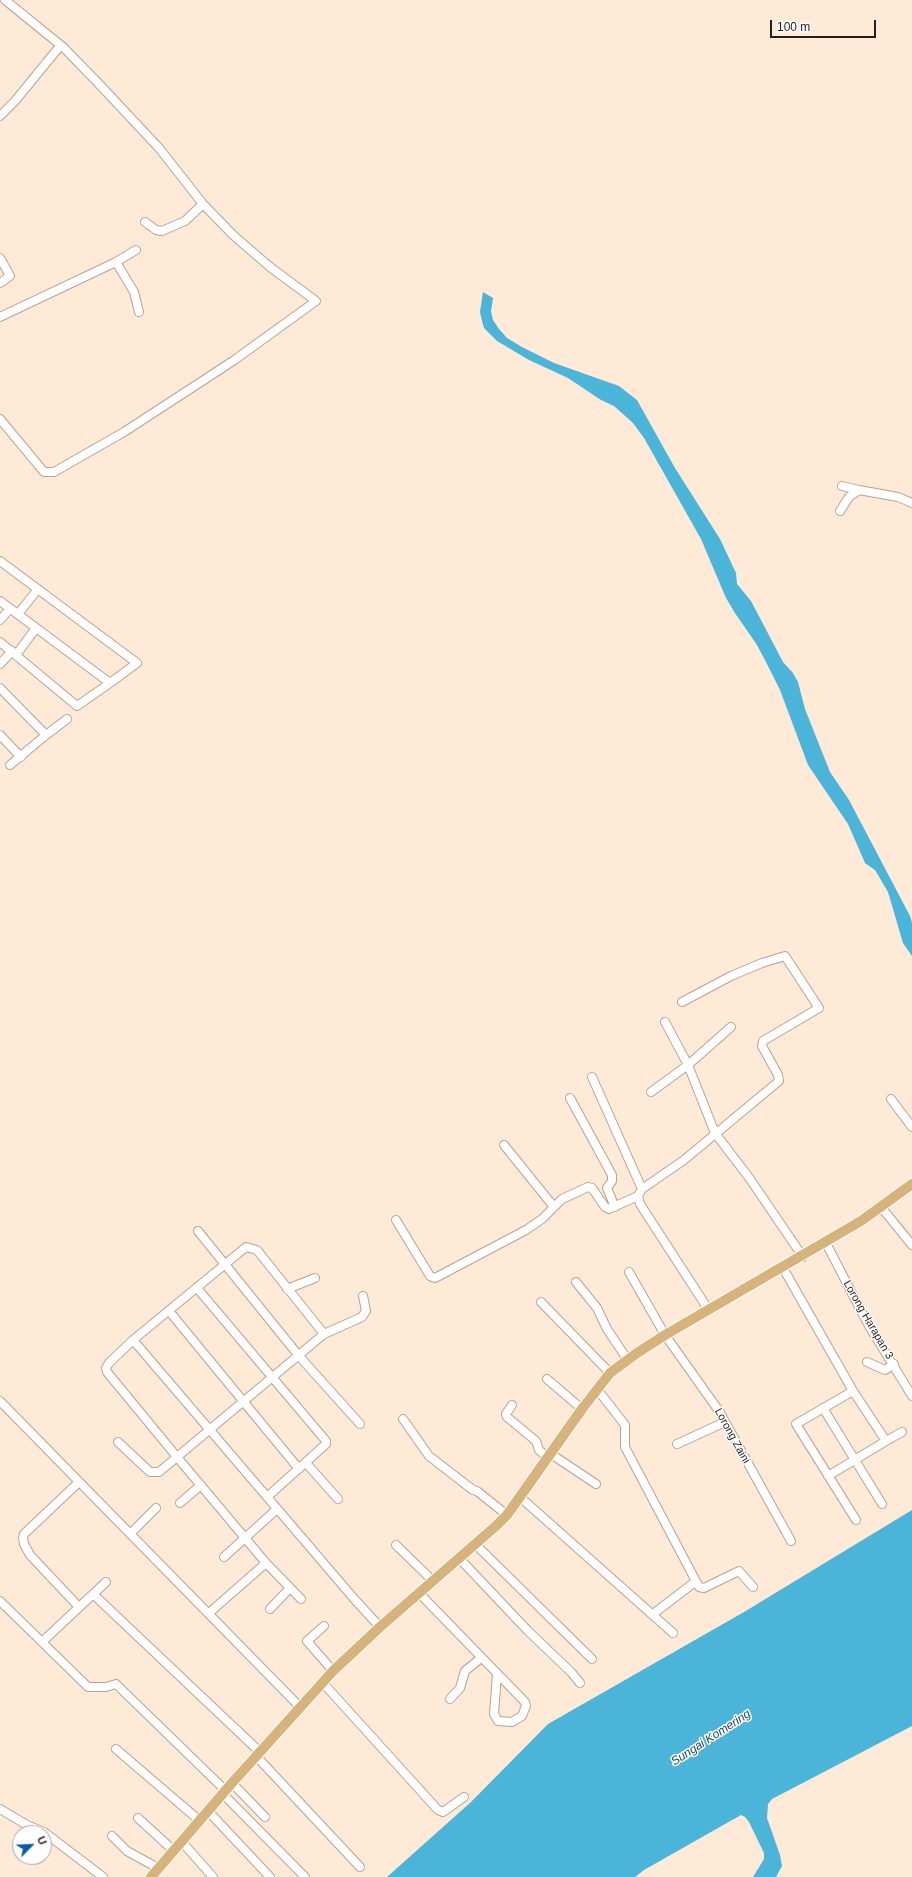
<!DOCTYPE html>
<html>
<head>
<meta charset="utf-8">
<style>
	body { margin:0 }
	#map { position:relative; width:912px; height:1877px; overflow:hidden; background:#ffe9d7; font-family:Arial,sans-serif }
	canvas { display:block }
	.north { position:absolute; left:12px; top:1825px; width:40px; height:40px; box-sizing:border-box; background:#fff; border:1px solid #a9a5a2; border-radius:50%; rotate:66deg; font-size:11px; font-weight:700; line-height:16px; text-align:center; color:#271e16 }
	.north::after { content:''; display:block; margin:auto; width:14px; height:18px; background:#085aa8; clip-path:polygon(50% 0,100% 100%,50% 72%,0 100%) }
	.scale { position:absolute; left:770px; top:20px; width:106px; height:18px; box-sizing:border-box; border:2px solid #271e16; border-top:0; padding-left:5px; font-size:12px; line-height:14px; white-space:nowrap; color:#271e16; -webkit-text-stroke:3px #fff; paint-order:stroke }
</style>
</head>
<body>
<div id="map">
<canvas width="912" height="1877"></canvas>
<div class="north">U</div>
<div class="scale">100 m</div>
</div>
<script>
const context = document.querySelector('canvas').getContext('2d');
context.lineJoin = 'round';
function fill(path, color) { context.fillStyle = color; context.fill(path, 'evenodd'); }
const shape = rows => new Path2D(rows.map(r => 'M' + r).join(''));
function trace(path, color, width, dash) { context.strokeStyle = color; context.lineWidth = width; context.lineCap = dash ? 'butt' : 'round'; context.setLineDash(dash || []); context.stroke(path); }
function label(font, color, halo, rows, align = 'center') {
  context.font = font + ' Arial,sans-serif'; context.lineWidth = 3; context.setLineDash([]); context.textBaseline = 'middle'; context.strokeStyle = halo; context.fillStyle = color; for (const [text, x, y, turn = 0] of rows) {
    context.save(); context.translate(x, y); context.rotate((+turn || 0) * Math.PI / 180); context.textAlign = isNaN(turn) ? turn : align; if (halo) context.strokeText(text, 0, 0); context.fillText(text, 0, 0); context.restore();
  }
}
const water = shape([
	[483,292,493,298,491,311,493,320,499,329,507,338,522,347,554,363,619,386,637,400,642,409,675,468,720,539,736,573,737,584,751,601,783,662,793,673,798,682,805,709,830,772,849,800,910,916,912,923,912,956,903,943,888,892,875,870,865,863,848,824,808,765,780,690,769,668,757,645,735,613,726,598,701,539,644,438,633,423,614,406,601,400,568,378,529,360,497,341,484,328,482,321,480,312],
	[912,1510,912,1726,772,1799,768,1804,767,1818,780,1855,782,1866,776,1877,753,1877,764,1859,764,1853,749,1822,745,1817,741,1815,644,1870,635,1877,387,1877,471,1802,548,1724,744,1612]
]);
const minor = shape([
	[0,116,15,101,60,46],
	[145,222,156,230,162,231,185,221,203,204],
	[0,258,10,276,0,283],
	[116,262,134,292,139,312],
	[0,317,116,262,136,250],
	[0,419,44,472,54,472,124,432,233,361,316,301,270,267,233,235,203,204,159,148,99,84,63,47,5,0],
	[842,486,859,490],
	[840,511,849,497,859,490,898,497,912,503],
	[0,561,137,663,110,683,0,601],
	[18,614,38,589],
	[0,620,10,609],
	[0,642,77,706,110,683],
	[16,655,36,628],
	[0,664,12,651],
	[0,688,46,735,67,719],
	[0,735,21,757],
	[10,765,46,735],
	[682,1002,731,976,762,963,785,956,819,1008,763,1041,762,1046,778,1075,779,1081,684,1160,642,1189,638,1196,640,1204,708,1309],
	[665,1022,688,1065,715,1133,750,1179,803,1257],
	[592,1077,642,1189],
	[651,1092,688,1065,731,1027],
	[570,1098,612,1175,612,1181,607,1188,615,1207],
	[891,1099,912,1127],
	[504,1145,554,1207],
	[881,1207,912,1245],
	[396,1220,430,1276,435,1278,526,1230,542,1219,562,1199,588,1187,592,1188,605,1207,609,1209,638,1196],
	[198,1231,299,1356,360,1424],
	[826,1243,869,1326,912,1396],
	[783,1268,853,1391,886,1441,828,1476],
	[629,1272,665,1335,719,1411,791,1541],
	[576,1282,597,1308,607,1329,627,1359],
	[197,1288,326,1441,326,1444,267,1497],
	[287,1289,315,1278],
	[541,1302,610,1373],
	[169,1311,299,1469],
	[133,1340,356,1601,380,1627],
	[867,1362,885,1370,894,1364],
	[547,1379,582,1409],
	[597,1389,625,1425,625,1447,699,1587,704,1588,739,1571,753,1587],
	[853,1391,796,1424,856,1520],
	[0,1401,300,1707],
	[512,1405,506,1414,507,1417,536,1441,539,1450,548,1458],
	[823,1408,882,1504],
	[403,1419,429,1456,473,1490,477,1491,507,1515],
	[886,1441,902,1432],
	[118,1442,150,1472,159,1472,324,1334,362,1317,366,1311,363,1296],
	[677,1444,725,1422],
	[551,1454,596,1484],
	[306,1463,338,1499],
	[520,1497,673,1633],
	[180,1503,201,1485],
	[130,1534,156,1508],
	[475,1544,592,1659],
	[396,1545,433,1581],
	[224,1557,277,1509],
	[459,1558,528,1631,571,1672,580,1683],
	[419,1593,525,1702,526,1706,522,1716,512,1722,498,1721,494,1714,497,1674],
	[93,1594,261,1753],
	[301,1599,266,1563,177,1457,107,1372,106,1368,109,1363,133,1340,246,1247,257,1250,324,1334],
	[0,1601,42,1642,106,1582],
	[79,1607,30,1555,24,1544,23,1538,24,1534,79,1482],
	[270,1609,290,1588],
	[209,1613,266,1563],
	[653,1614,695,1582],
	[324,1626,307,1641,333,1671],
	[42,1642,88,1687,106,1687,116,1684,226,1791],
	[323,1683,438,1810,443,1812,464,1797],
	[450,1699,460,1688,465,1671,481,1658],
	[116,1749,200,1821],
	[257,1757,360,1867],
	[232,1783,265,1817],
	[223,1794,305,1877],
	[0,1809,27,1825,44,1832,103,1877],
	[208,1811,270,1877],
	[138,1818,174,1851],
	[112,1836,127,1851,158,1868],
	[182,1842,213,1877]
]);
const major = shape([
	[151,1877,232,1783,333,1671,380,1627,497,1525,507,1515,582,1409,610,1373,637,1353,665,1335,861,1221,912,1184]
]);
const streetNames = [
	["Lorong Harapan 3",868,1320,60],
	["Lorong Zaini",732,1436,61]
];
const waterNames = [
	["Sungai Komering",711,1738,-33]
];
fill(water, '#4ab4d9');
trace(minor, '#bba28d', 10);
trace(major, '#fff', 12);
trace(minor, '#fff', 8);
trace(major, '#d6b37b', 10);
label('11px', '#271e16', '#fff', streetNames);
label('italic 12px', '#1f4b5c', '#fff', waterNames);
</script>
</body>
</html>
